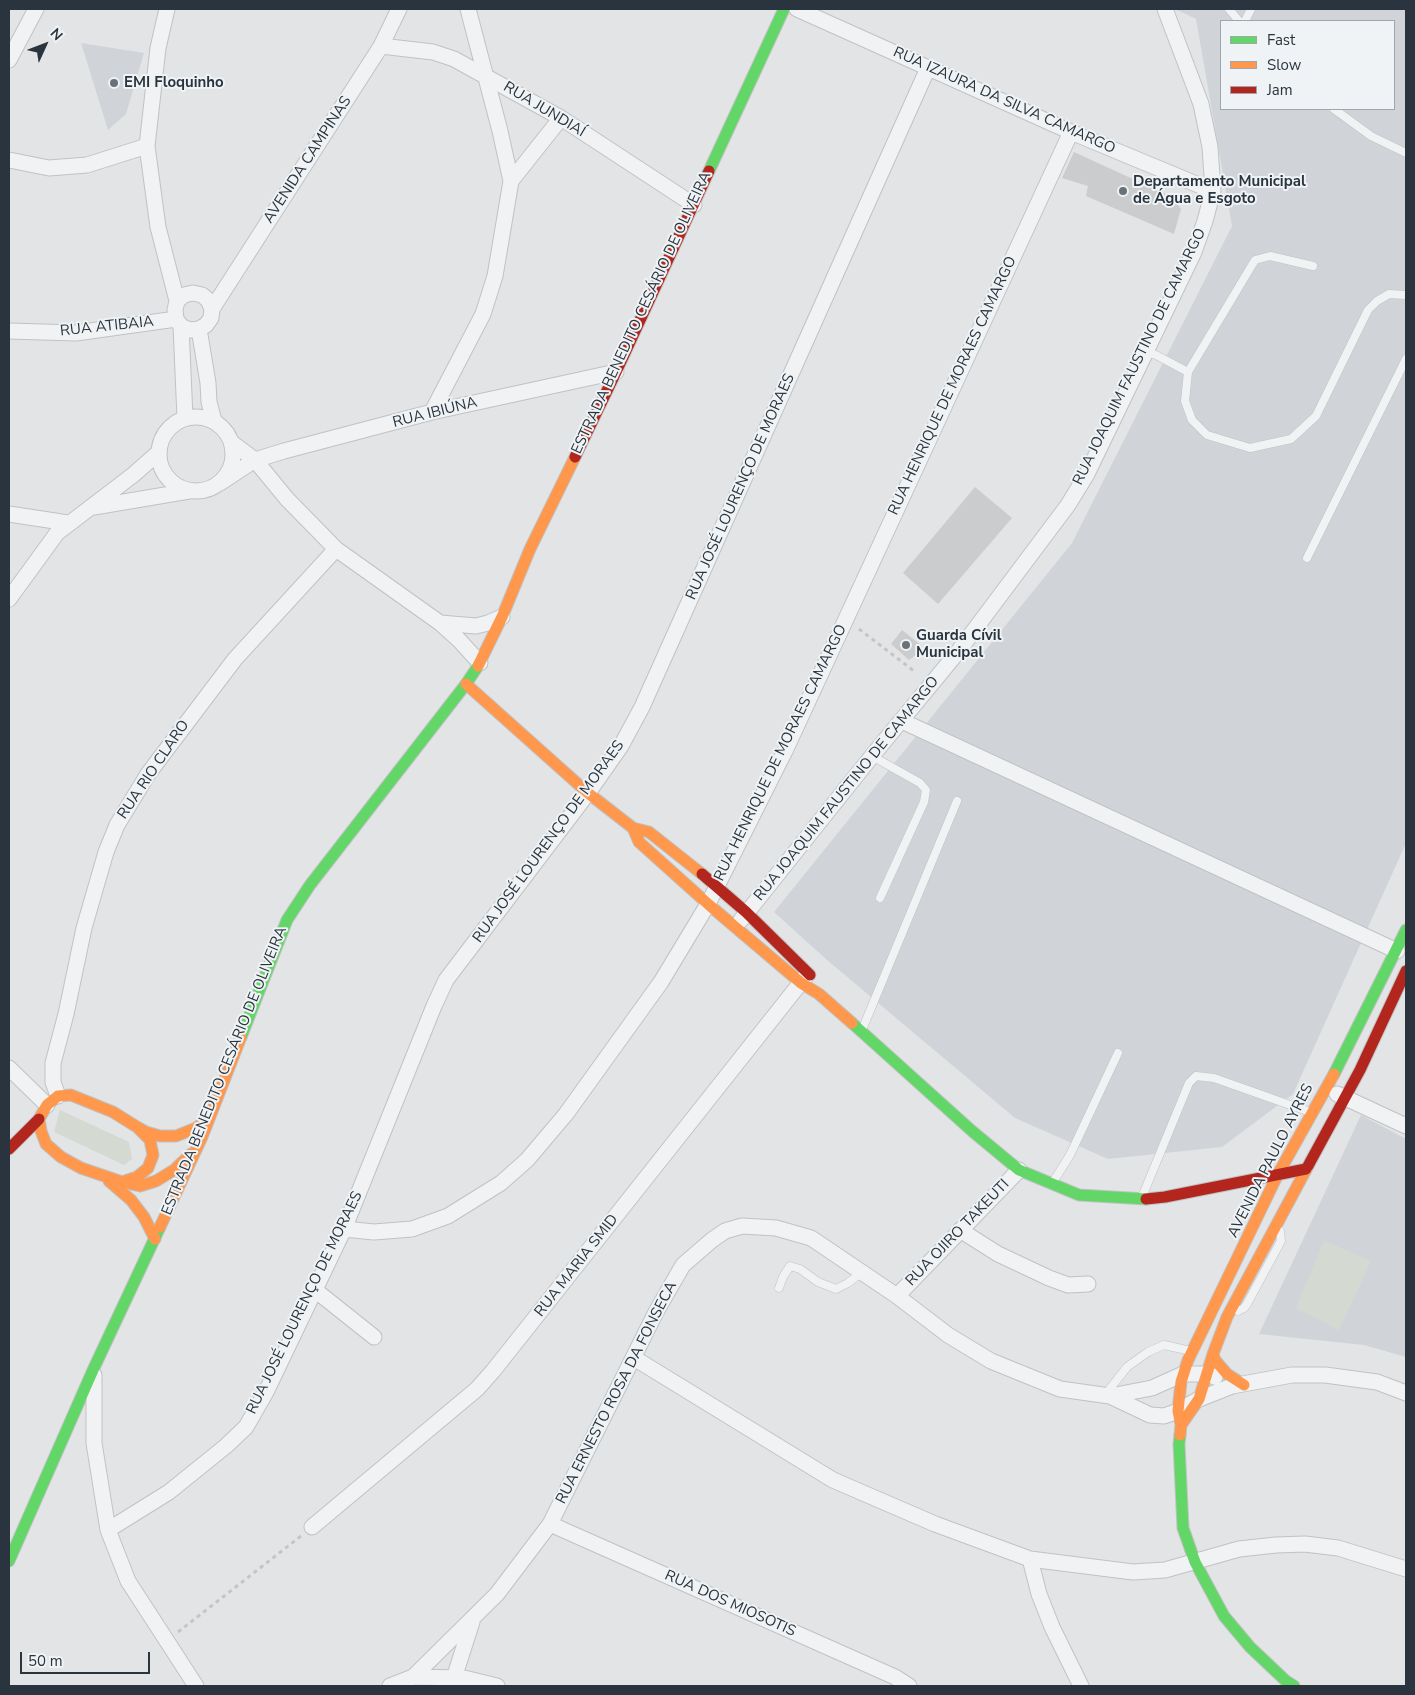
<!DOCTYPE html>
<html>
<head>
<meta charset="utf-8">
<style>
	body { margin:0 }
	#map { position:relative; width:1415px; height:1695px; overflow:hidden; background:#e2e4e6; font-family:"Nunito Sans",sans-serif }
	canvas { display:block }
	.frame { position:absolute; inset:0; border:10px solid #2a343e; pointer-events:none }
	.legend { position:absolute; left:1220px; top:20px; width:175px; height:90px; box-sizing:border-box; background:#eff3f5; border:1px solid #a0a7ac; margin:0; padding:6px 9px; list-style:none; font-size:15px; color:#2a343e }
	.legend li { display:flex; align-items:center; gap:10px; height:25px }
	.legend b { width:25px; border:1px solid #a0a7ac }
	.north { position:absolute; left:20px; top:20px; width:50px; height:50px; -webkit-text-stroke:4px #eff3f5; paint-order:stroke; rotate:47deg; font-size:14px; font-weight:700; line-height:20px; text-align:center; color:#2a343e }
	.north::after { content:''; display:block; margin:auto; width:18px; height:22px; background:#2a343e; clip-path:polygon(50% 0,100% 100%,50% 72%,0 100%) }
	.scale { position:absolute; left:20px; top:1652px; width:130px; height:22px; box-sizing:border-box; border:2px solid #2a343e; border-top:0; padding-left:6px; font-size:15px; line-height:18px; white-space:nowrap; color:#2a343e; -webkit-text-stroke:4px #eff3f5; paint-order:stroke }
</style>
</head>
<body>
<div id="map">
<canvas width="1415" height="1695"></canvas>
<div class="frame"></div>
<ul class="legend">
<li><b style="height:6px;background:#63d668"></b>Fast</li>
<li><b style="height:6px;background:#ff974d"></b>Slow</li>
<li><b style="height:6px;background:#b3261e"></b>Jam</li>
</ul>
<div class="north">N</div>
<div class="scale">50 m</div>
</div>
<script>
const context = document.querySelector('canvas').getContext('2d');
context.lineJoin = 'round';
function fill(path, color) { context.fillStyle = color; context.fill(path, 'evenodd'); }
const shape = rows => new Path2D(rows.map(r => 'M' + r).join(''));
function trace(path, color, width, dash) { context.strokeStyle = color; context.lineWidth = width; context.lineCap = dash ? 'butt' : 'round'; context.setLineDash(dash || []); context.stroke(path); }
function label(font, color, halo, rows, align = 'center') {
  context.font = font + ' "Nunito Sans",sans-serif'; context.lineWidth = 4; context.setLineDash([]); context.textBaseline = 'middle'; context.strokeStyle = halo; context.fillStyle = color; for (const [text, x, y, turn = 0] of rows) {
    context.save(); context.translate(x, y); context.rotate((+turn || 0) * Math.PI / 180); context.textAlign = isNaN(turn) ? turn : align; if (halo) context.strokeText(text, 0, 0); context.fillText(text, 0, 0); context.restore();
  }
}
const built = shape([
	[1175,9,1406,9,1406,843,1293,1094,1222,1147,1108,1159,1015,1118,827,960,774,912,1072,543,1232,226,1196,19],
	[1221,21,1394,21,1394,109,1221,109],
	[81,43,144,53,126,114,108,130],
	[1361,1115,1406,1139,1406,1357,1364,1345,1259,1334]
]);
const green = shape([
	[60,1110,129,1142,132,1159,124,1165,54,1132],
	[1324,1241,1371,1261,1339,1330,1296,1308]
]);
const building = shape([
	[1074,152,1172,197,1181,209,1174,234,1086,196,1088,186,1062,178],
	[975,487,1012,518,938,604,903,573],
	[902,630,922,646,917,654,909,660,891,644]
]);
const path = shape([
	[859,629,914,671],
	[178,1632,301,1536]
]);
const lane = shape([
	[1229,9,1239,21],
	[1245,21,1251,9],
	[1334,109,1371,136,1406,153],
	[1313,266,1270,256,1255,260,1188,372,1185,401,1192,420,1207,435,1250,448,1291,439,1316,416,1368,310,1377,301,1389,294,1406,295],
	[1146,352,1156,355,1188,372],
	[1307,558,1406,359],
	[872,756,920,783,926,790,924,802,880,898],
	[862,1030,957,801],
	[1053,1182,1070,1155,1118,1053],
	[1142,1197,1189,1083,1196,1076,1214,1078,1310,1112],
	[779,1288,783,1277,790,1266,800,1269,818,1282,836,1289,848,1283,862,1272],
	[1238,1311,1244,1308,1247,1304,1281,1241,1280,1231],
	[1105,1395,1127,1367,1148,1352,1164,1345,1191,1351]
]);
const street = shape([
	[167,9,158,48,147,146,158,227,177,301],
	[797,9,1071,132,1213,191],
	[381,46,433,52,454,59,561,118,694,205],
	[9,60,36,9],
	[9,160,49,168,87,165,147,146],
	[511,181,561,118],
	[212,309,208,300,202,295,193,293,184,295,177,301,175,310,176,319,181,326,190,330,199,329,206,325,211,318,212,309,381,46,399,9],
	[181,326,185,418],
	[199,329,208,383,209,402,214,421],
	[9,331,76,333,176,319],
	[432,412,483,314,495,276,511,181,500,131,468,9],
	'159 454a37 37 0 1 1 74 0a37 37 0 1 1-74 0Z',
	[231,442,255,460,287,499,336,549,440,623,459,640,480,663],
	[220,483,255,460,284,451,432,412,616,372],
	[94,507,189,491],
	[9,514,68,523],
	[9,599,57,533,133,475,158,453],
	[440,623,476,626,488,623,502,617],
	[902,721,1397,951],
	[741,920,872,756,957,653,1068,505,1087,474,1194,252,1205,221,1213,191,1210,147,1201,104,1165,9],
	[9,1068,47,1105],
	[1337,1094,1406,1126],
	[58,1096,53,1082,53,1063,66,1014,84,928,106,852,117,825,148,774,235,659,336,549],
	[344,1229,374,1232,412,1229,448,1216,501,1183,527,1160,566,1114,661,982,708,904,785,751,1071,132],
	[960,1230,998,1254,1049,1278,1068,1285,1088,1284],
	[315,1290,374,1337],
	[897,1296,1019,1170],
	[634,1358,833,1480,935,1524,1030,1559,1133,1572,1165,1570,1239,1549,1276,1545,1305,1544,1338,1548,1406,1569],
	[94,1375,94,1443,108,1530,128,1581,196,1686],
	[1110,1396,1152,1388,1183,1374,1208,1374,1215,1377],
	[550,1524,895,1677,909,1686],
	[312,1527,477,1389,493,1371,806,976],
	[108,1530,169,1492,226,1446,246,1427,266,1392,344,1229,434,1006,446,980,588,793,621,746,642,707,928,68],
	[1030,1559,1039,1594,1052,1627,1081,1686],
	[413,1677,497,1594,550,1524,656,1312,683,1265,712,1240,725,1231,742,1226,776,1228,811,1238,897,1296,948,1335,991,1361,1060,1389,1110,1396,1150,1415,1164,1416,1178,1411,1199,1399,1232,1386,1292,1375,1325,1375,1377,1382,1406,1393],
	[454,1678,472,1622],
	[390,1686,413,1677,464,1678,497,1686]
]);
const fast = shape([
	[709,171,784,9],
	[852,1023,972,1131,1019,1170,1079,1195,1146,1199],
	[241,1037,287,920,310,885,466,684,478,666],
	[1334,1074,1406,930],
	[1180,1435,1179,1444,1183,1528,1195,1562,1224,1616,1250,1647,1286,1681,1294,1686],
	[9,1561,93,1370,160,1227]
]);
const slow = shape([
	[478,666,502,617,530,549,575,457],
	[466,684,588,793,633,828,649,832,702,874],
	[633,828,639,842,708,904,801,983,819,994,852,1023],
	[71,1095,113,1112,137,1127,150,1140,153,1155,148,1168,137,1177,122,1182,81,1168,61,1157,46,1144,41,1131,39,1119,47,1105,58,1096,71,1095],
	[137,1127,146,1132,160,1136,176,1136,196,1128,210,1117],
	[109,1181,131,1200,144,1217,155,1239],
	[127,1183,140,1186,156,1181,174,1170,191,1154],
	[160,1227,202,1137,241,1037],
	[1213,1354,1215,1360,1227,1374,1244,1385],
	[1181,1425,1199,1399,1213,1354,1227,1317,1308,1166],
	[1180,1435,1181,1425,1178,1411,1181,1382,1188,1360,1278,1174,1334,1074]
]);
const jam = shape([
	[575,457,616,372,709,171],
	[702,874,746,912,810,975],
	[9,1149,39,1119],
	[1308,1166,1360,1070,1406,971],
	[1146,1199,1165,1197,1306,1169]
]);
const markers = [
	[114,83,5,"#6a7279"],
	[1123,191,5,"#6a7279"],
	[906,645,5,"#6a7279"]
];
const poiNames = [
	["EMI Floquinho",124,83],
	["Departamento Municipal",1133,182],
	["de Água e Esgoto",1133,199],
	["Guarda Cívil",916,636],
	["Municipal",916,653]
];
const streetNames = [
	["RUA IZAURA DA SILVA CAMARGO",1004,101,24],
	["RUA JUNDIAÍ",544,110,31],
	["AVENIDA CAMPINAS",308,160,-57],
	["ESTRADA BENEDITO CESÁRIO DE OLIVEIRA",642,313,-65],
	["RUA ATIBAIA",107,327,-6],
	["RUA JOAQUIM FAUSTINO DE CAMARGO",1140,357,-64],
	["RUA HENRIQUE DE MORAES CAMARGO",953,386,-65],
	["RUA IBIÚNA",435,413,-14],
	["RUA JOSÉ LOURENÇO DE MORAES",741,487,-66],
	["RUA HENRIQUE DE MORAES CAMARGO",781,753,-64],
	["RUA RIO CLARO",154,770,-56],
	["RUA JOAQUIM FAUSTINO DE CAMARGO",847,789,-51],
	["RUA JOSÉ LOURENÇO DE MORAES",549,842,-54],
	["ESTRADA BENEDITO CESÁRIO DE OLIVEIRA",225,1071,-68],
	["AVENIDA PAULO AYRES",1271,1161,-63],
	["RUA OJIRO TAKEUTI",958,1233,-46],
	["RUA MARIA SMID",577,1266,-52],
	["RUA JOSÉ LOURENÇO DE MORAES",305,1303,-64],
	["RUA ERNESTO ROSA DA FONSECA",617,1393,-63],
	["RUA DOS MIOSOTIS",730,1604,24]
];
fill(built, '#d0d4d9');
fill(green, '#d4dad2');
fill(building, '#caccce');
trace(lane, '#c0c2c4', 9);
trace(street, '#c0c2c4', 17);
trace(fast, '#c0c2c4', 13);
trace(slow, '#c0c2c4', 13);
trace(jam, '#c0c2c4', 13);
trace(path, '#c3c5c7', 3, [4, 4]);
trace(lane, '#f0f2f3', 8);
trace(street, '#f0f2f3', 15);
trace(fast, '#63d668', 11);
trace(slow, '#ff974d', 11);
trace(jam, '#b3261e', 11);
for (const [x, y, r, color] of markers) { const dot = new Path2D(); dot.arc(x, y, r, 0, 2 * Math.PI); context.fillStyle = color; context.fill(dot); trace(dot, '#eff3f5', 2); }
label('bold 15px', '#2a343e', '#eff3f5', poiNames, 'left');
label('15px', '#2a343e', '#eff3f5', streetNames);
</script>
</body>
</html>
